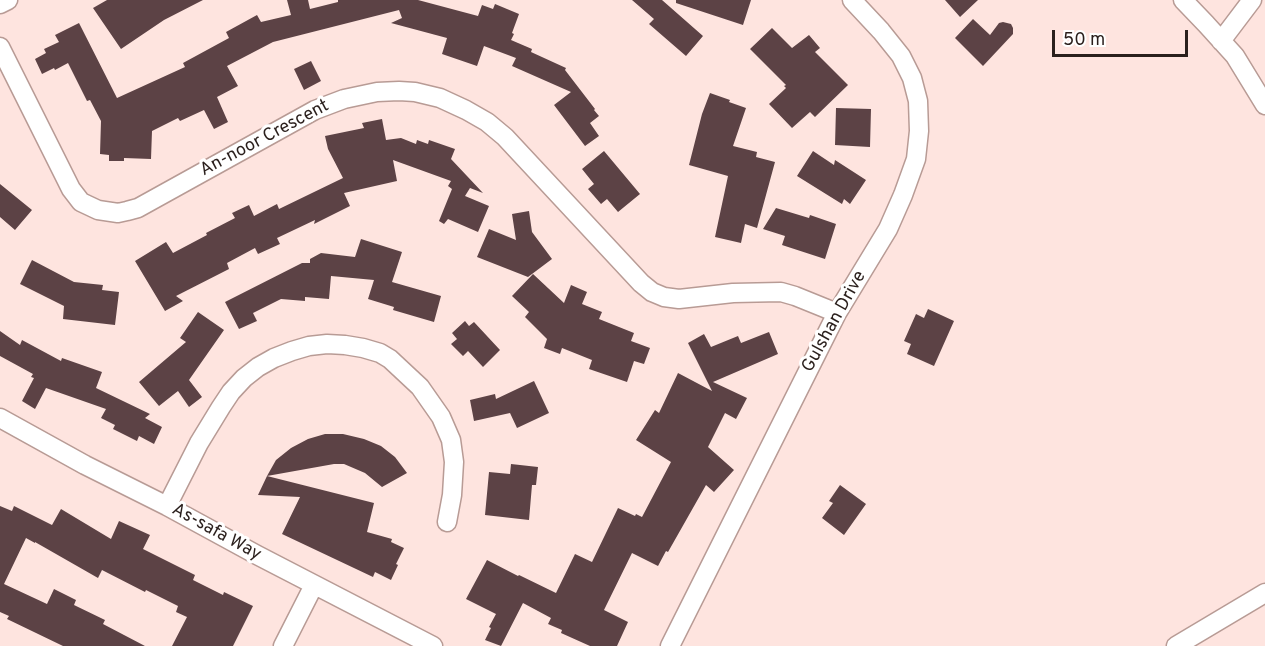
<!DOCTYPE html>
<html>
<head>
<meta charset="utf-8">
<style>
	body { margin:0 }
	#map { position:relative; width:1265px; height:646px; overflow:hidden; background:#fee4df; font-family:Overpass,sans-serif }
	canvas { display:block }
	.scale { position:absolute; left:1052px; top:30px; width:136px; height:27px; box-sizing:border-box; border:3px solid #2a1f1c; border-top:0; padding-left:8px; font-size:18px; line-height:21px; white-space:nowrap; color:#2a1f1c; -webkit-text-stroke:4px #fff; paint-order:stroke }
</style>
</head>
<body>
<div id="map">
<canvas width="1265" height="646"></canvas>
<div class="scale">50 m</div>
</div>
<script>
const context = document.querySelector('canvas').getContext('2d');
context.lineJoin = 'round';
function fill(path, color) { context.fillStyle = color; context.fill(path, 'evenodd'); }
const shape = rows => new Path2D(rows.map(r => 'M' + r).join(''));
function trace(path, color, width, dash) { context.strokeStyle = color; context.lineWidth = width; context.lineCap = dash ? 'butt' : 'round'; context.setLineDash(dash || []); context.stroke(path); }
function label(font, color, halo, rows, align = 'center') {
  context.font = font + ' Overpass,sans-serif'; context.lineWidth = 6; context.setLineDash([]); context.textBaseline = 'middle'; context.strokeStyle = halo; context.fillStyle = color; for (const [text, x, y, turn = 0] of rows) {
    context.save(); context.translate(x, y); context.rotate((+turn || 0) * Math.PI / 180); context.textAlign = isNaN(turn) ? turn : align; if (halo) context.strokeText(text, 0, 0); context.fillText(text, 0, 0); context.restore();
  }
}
const building = shape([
	[107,0,203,0,164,20,121,49,93,8],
	[287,0,308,0,310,9,338,2,338,0,418,0,478,16,482,5,493,9,495,4,519,14,512,33,514,34,511,40,532,49,531,52,566,68,565,70,595,109,594,110,599,116,590,123,599,136,585,146,554,105,571,92,512,66,516,58,484,46,477,66,442,54,447,38,391,23,402,18,399,10,273,42,227,66,238,86,217,97,228,122,214,129,204,110,180,121,178,118,152,131,151,159,124,158,124,161,109,161,109,155,100,154,101,121,90,100,87,101,68,63,55,70,54,68,42,74,35,59,46,53,44,49,59,42,55,35,79,23,117,98,185,67,183,63,229,38,226,32,257,15,261,22,291,15],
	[632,0,662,0,703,36,686,56,649,24,654,19],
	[676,0,751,0,743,25,676,3],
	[945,0,978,0,960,17],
	[973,19,990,35,999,23,1003,22,1011,24,1013,28,1013,34,983,66,955,38],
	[772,28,792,48,809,35,820,48,815,52,848,85,815,117,810,112,792,128,769,104,786,88,784,86,786,85,750,49],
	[311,61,321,81,304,90,294,69],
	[710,93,730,100,729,102,746,108,733,146,757,152,756,157,775,162,757,228,745,224,741,243,715,237,728,176,689,165,702,114],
	[836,108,871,109,870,147,835,145],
	[382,119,386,140,401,138,416,144,417,140,428,144,429,140,455,149,451,159,483,193,470,188,465,196,489,206,478,232,448,219,444,224,439,221,452,189,448,186,451,181,393,160,397,181,344,193,350,206,314,224,315,220,277,238,280,244,258,254,255,248,227,263,229,269,176,296,183,301,165,311,135,261,166,242,173,253,207,235,206,233,235,218,232,213,249,205,254,216,277,204,279,209,343,178,328,149,325,136,364,128,362,123],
	[604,151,640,194,618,212,607,199,601,204,588,189,594,184,582,169],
	[813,151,834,165,835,160,866,180,850,204,844,199,842,204,797,176],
	[0,184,32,210,15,230,0,217],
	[776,208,809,218,810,215,836,224,825,259,782,245,785,236,763,229],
	[529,211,532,232,552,259,528,277,477,257,489,229,516,240,512,214],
	[361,239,402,252,392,282,441,296,434,322,393,310,394,307,368,299,374,280,331,276,329,299,305,297,305,301,281,299,253,313,257,321,239,329,225,302,302,263,310,263,310,259,321,253,355,257],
	[32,260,74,282,103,285,102,290,119,292,115,325,63,319,64,306,20,284],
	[533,274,564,303,571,285,587,292,582,304,602,312,599,319,634,333,631,341,650,348,644,364,634,361,627,382,589,369,592,360,562,348,560,354,544,348,547,339,525,317,529,312,512,296],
	[928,309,954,321,934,366,907,354,911,344,904,341,916,314,924,318],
	[198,312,224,330,189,380,202,397,189,407,178,391,159,406,139,382,186,342,180,338],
	[465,321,469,326,474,322,500,350,483,367,468,351,463,356,451,344,457,339,452,333],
	[0,331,20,345,22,340,61,361,62,358,102,372,96,388,150,414,145,418,162,427,154,444,139,436,137,441,113,429,115,425,101,418,106,409,46,388,35,409,22,401,34,378,31,377,33,374,0,356],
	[769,332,778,354,713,382,747,398,736,419,725,413,708,447,734,470,714,492,706,485,668,552,666,551,658,566,632,553,604,610,628,622,617,646,590,646,561,633,562,630,548,624,551,618,523,603,501,646,485,640,491,628,489,627,496,614,466,599,487,560,518,576,519,575,556,593,575,554,592,562,618,508,635,516,636,514,642,517,671,462,636,440,655,410,659,413,678,373,712,391,688,343,704,334,711,347,738,336,741,343],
	[534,381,549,413,517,428,510,413,474,421,470,400,495,394,496,399],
	[325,434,343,434,364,439,381,446,395,457,407,473,382,487,365,473,344,464,334,464,267,476,276,460,291,448,308,439],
	[511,464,538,467,536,485,532,485,529,520,485,515,489,472,510,474],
	[267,476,374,503,367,532,392,539,391,542,404,548,396,564,398,565,391,580,375,572,373,577,282,534,300,497,258,495],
	[840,485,866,504,844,535,822,518,833,503,829,501],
	[0,506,12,511,14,506,52,525,61,509,111,539,119,521,150,535,143,549,195,575,193,580,223,595,224,592,253,606,233,646,172,646,187,617,176,612,178,606,146,590,145,592,102,570,98,578,35,542,35,543,26,538,4,584,47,604,54,589,76,600,74,605,105,620,103,624,145,646,63,646,7,619,9,616,0,612]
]);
const street = shape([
	[1183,0,1206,24,1235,56,1265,105],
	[0,4,8,0],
	[1221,41,1252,0],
	[0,47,71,189,81,202,98,210,118,213,127,211,138,208,315,110,344,99,377,92,399,91,415,92,440,98,466,110,487,122,505,137,641,283,652,292,664,297,679,299,733,293,781,292,795,296,837,313],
	[0,418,85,465,167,506,257,555,433,646],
	[167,506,199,443,221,407,231,392,244,378,258,367,274,358,292,351,309,346,327,344,345,345,363,348,380,353,390,359,420,387,441,417,451,440,454,462,452,495,447,522],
	[283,646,314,585],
	[670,646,837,313,888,229,903,195,916,159,919,131,918,101,912,78,901,56,881,31,852,0],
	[1176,646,1265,593]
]);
const streetNames = [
	["An-noor Crescent",265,139,-28],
	["Gulshan Drive",835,322,-61],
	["As-safa Way",216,533,29]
];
fill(building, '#5c4245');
trace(street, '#b89b95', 21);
trace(street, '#fff', 18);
label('18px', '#2a1f1c', '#fff', streetNames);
</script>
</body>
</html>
